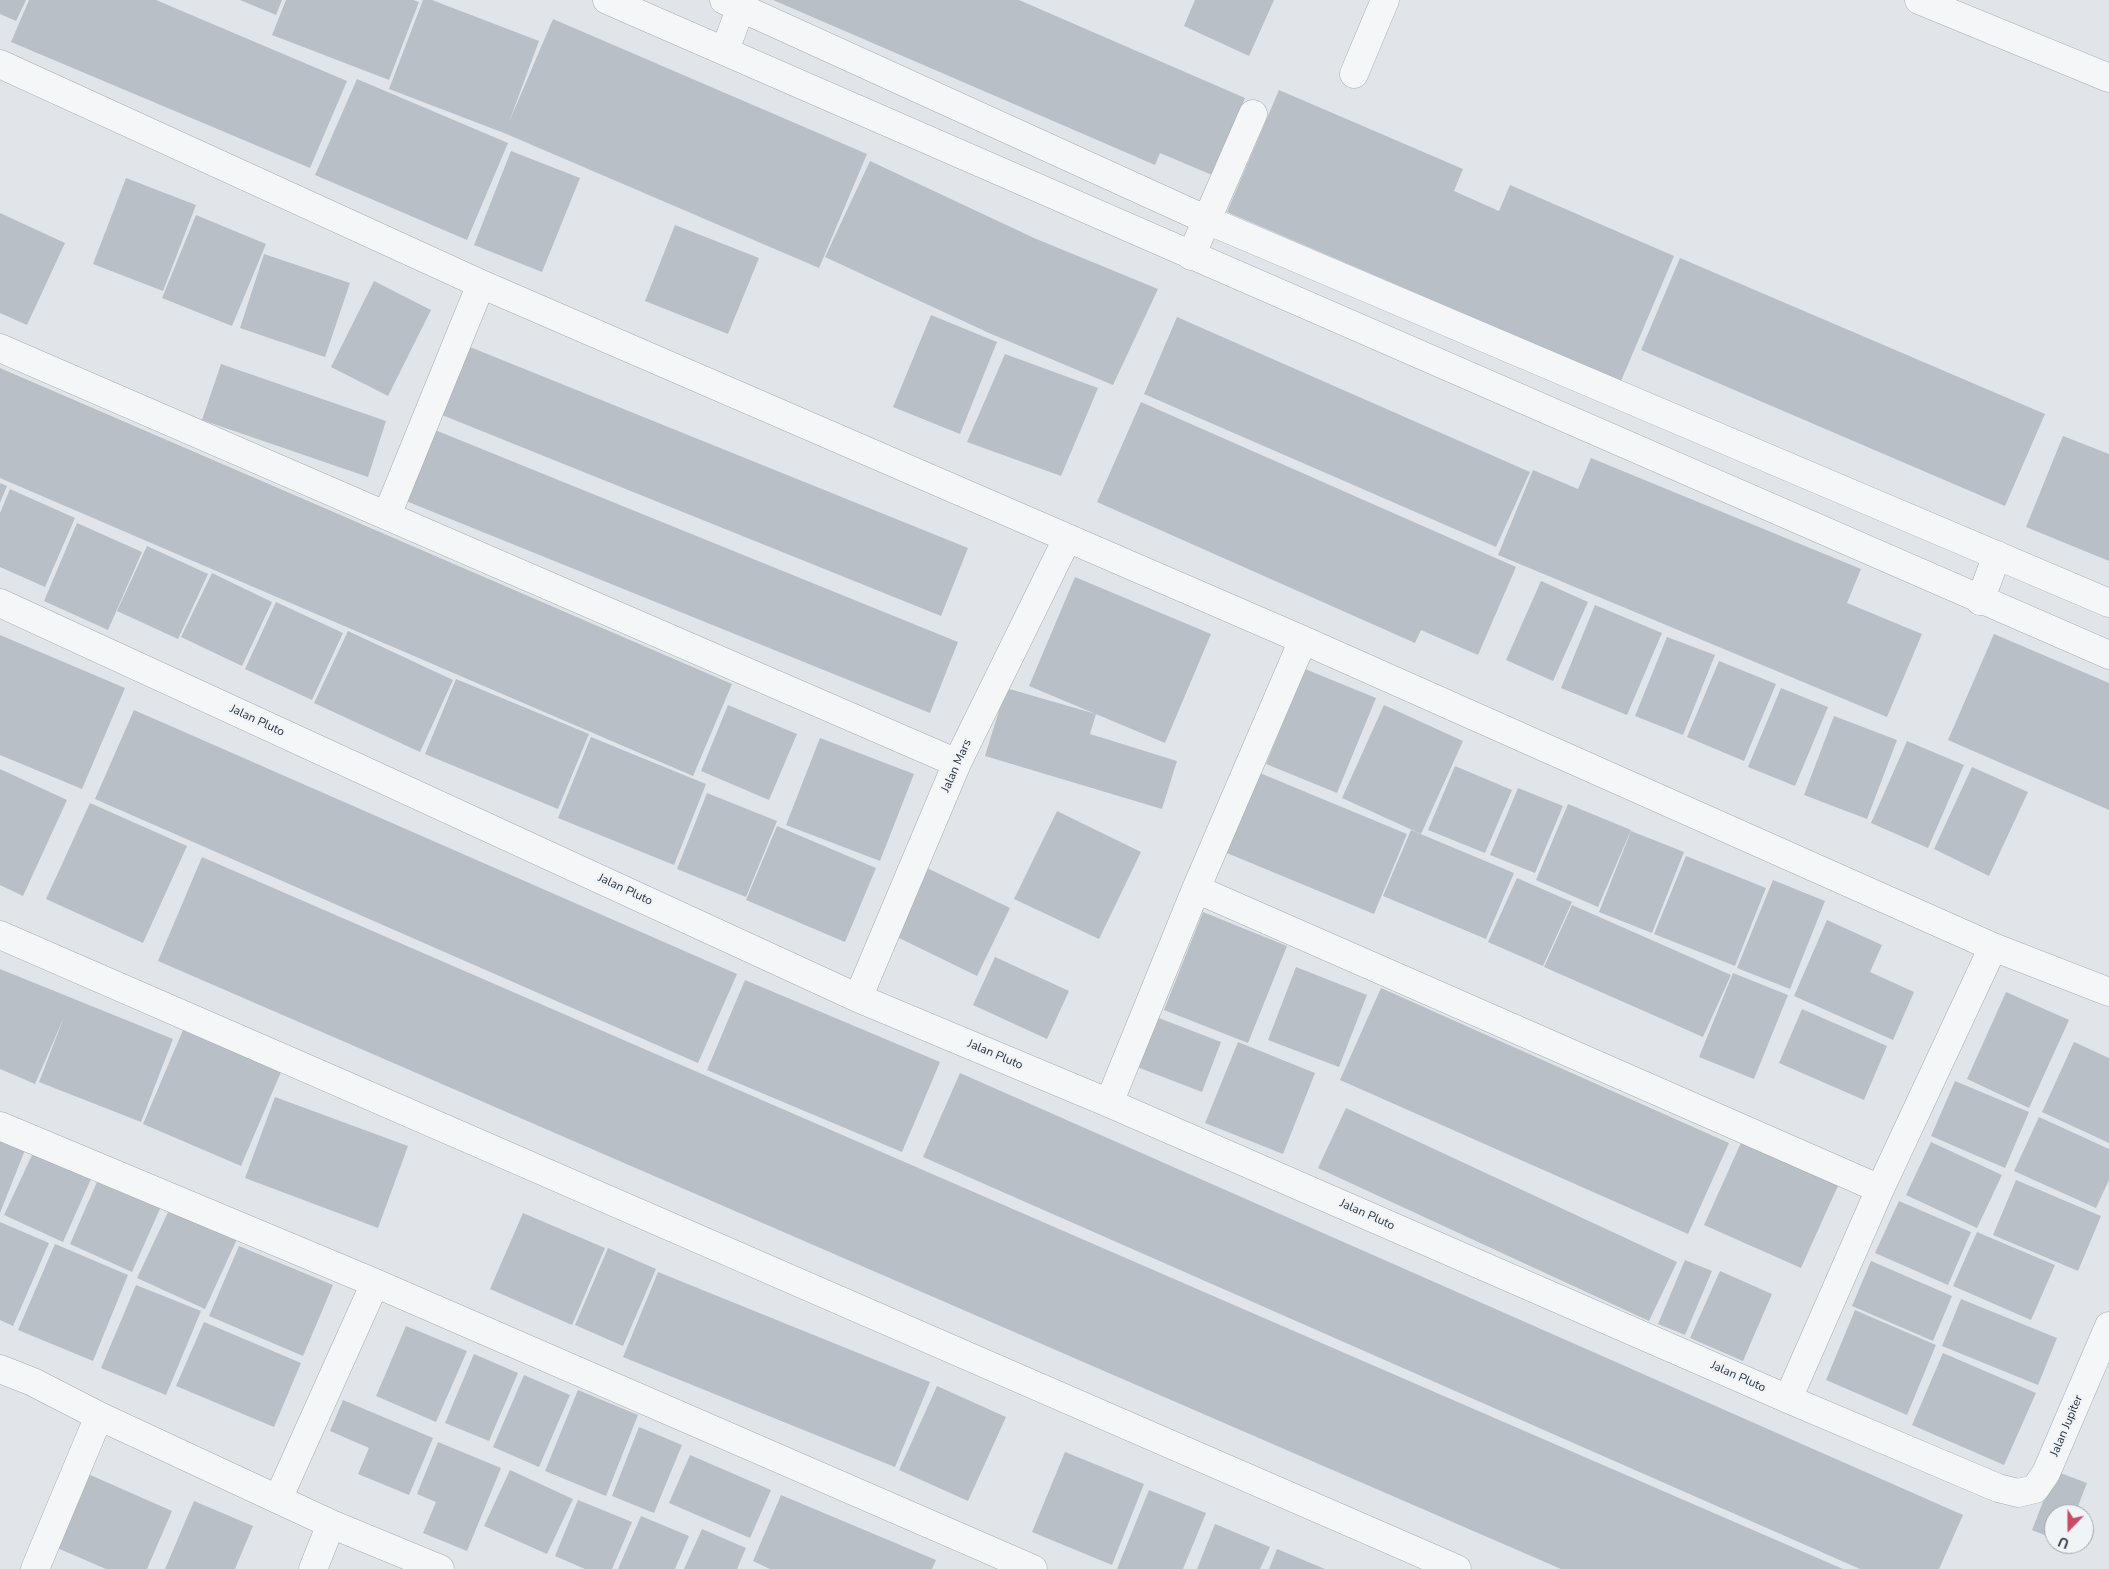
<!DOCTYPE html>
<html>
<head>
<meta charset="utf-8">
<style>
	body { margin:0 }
	#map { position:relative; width:2109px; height:1569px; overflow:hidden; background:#e1e5ea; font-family:"Nunito Sans",sans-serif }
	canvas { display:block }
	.north { position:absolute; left:2044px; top:1504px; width:50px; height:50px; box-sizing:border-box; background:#f1f4f7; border:1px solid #a1a7ae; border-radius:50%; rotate:202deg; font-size:14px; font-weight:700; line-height:20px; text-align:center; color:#2a3441 }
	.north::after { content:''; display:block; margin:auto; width:18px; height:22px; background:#cb4a66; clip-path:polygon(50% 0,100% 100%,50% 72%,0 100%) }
</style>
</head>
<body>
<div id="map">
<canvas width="2109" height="1569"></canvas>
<div class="north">U</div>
</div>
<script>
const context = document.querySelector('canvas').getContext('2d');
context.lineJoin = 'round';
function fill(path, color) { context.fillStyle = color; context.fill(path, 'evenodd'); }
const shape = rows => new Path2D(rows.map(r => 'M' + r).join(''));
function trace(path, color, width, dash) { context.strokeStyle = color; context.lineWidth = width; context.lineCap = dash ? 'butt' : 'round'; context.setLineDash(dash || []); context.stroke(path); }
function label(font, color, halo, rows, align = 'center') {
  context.font = font + ' "Nunito Sans",sans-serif'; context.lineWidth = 4; context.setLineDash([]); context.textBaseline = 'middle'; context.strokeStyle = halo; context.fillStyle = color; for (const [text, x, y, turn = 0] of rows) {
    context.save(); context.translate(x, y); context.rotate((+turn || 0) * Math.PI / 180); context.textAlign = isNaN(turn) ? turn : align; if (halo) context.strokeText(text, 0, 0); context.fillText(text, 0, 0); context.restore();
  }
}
const building = shape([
	[0,0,26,0,16,21,0,14],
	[29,0,156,0,347,81,310,168,11,42],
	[240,0,282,0,276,15],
	[286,0,413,0,419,2,389,80,272,35],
	[423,0,432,0,539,41,509,122,553,19,867,154,819,268,504,133,389,89],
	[773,0,1019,0,1245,98,1212,175,1160,153,1155,165],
	[1195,0,1274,0,1249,56,1184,26],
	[357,79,508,143,467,240,315,175],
	[1279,90,1463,169,1454,191,1499,211,1510,185,1674,256,1621,381,1227,212],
	[511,151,580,178,542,272,474,245],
	[870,161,1034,238,1158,289,1113,385,989,333,825,257],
	[126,178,196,205,163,291,93,264],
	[0,213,65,243,27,325,0,313],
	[196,215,266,244,232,326,162,298],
	[675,225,759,258,728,334,645,301],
	[264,254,350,283,325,357,240,328],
	[1680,258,2045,414,2005,506,1641,350],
	[374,281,431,310,388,396,331,367],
	[931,315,997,342,960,434,893,407],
	[1177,317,1530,472,1496,547,1144,394],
	[470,347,968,548,941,616,442,415],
	[1005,354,1098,388,1061,476,967,442],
	[221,364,386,421,368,477,202,420],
	[0,368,732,684,693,776,0,478],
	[1141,402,1516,567,1478,655,1421,630,1415,643,1097,502],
	[435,430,958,642,930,713,406,501],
	[2063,436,2109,454,2109,561,2026,527],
	[1591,458,1861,569,1847,603,1922,634,1887,717,1498,555,1533,470,1578,489],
	[0,483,7,486,0,503],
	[10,489,75,518,45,587,0,567,0,513],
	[77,523,142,552,108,630,44,601],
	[147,546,208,574,178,639,117,611],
	[212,573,272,602,242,666,181,637],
	[1075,577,1211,634,1165,743,1029,686],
	[1541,581,1588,602,1553,681,1506,660],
	[276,602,343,633,312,700,245,669],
	[1595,605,1662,633,1627,715,1561,688],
	[348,631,453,680,420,752,314,703],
	[1994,634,2109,683,2109,810,1948,740],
	[0,635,125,688,82,789,0,755],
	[1667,637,1715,655,1683,735,1635,716],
	[1719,661,1776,684,1744,761,1687,737],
	[1305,669,1376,698,1337,793,1266,764],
	[456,679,589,734,558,809,425,754],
	[1006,688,1096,714,1090,734,1177,761,1162,809,985,756],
	[1781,688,1828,707,1795,786,1748,767],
	[728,705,797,734,769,800,701,771],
	[1384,705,1463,741,1421,834,1342,798],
	[134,710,737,974,698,1063,95,799],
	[1834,716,1897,740,1867,819,1804,795],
	[591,737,706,784,674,865,558,818],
	[820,738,914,774,880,861,786,825],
	[1907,741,1964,765,1928,848,1871,823],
	[1455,766,1512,790,1485,853,1428,830],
	[1972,767,2028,792,1989,876,1934,849],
	[0,769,67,800,23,896,0,885],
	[1255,771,1407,834,1374,914,1222,851],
	[1518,788,1563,806,1535,873,1490,855],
	[707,793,777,821,746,897,677,869],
	[90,803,187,846,143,943,46,899],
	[1568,804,1631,830,1598,907,1536,880],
	[1057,811,1141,852,1099,939,1014,899],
	[777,826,876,868,845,942,746,900],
	[1411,830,1514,873,1486,939,1383,896],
	[1631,831,1684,852,1652,933,1599,912],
	[1686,856,1766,888,1735,966,1654,934],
	[202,857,1340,1351,1843,1569,1561,1569,158,961],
	[927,868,1010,908,977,976,893,935],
	[1517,878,1572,902,1543,966,1488,942],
	[1773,880,1825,901,1790,989,1737,968],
	[1572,905,1731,975,1703,1037,1544,967],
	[1203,912,1287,946,1248,1043,1164,1010],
	[1827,920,1882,945,1870,972,1914,992,1893,1040,1794,996],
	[995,957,1069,991,1047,1039,973,1005],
	[1296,967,1367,995,1339,1067,1268,1040],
	[0,969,173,1039,141,1122,39,1082,64,1017,35,1084,0,1069],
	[1733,973,1788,995,1754,1079,1699,1057],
	[745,980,940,1062,902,1152,707,1070],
	[1381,988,1729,1143,1688,1234,1340,1080],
	[2006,992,2069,1020,2029,1108,1967,1079],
	[1802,1009,1887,1046,1864,1100,1779,1063],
	[1151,1015,1221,1042,1202,1092,1132,1065],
	[183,1030,281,1072,241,1166,143,1124],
	[1238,1042,1315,1073,1283,1154,1205,1123],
	[2074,1042,2109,1058,2109,1143,2042,1112],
	[960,1073,1963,1515,1939,1569,1860,1569,923,1157],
	[1955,1081,2029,1112,2005,1168,1931,1136],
	[275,1097,408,1146,378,1228,245,1178],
	[1346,1108,1677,1262,1649,1321,1318,1168],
	[2039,1117,2109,1149,2109,1180,2096,1208,2014,1171],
	[0,1134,27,1145,0,1213],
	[1744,1136,1841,1179,1801,1268,1704,1225],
	[1931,1142,2002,1175,1977,1228,1906,1195],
	[33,1153,91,1179,63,1242,4,1215],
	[100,1175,163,1202,132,1272,70,1244],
	[2016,1180,2101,1216,2078,1271,1993,1235],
	[1899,1201,1971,1232,1948,1285,1875,1253],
	[171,1206,238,1237,205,1309,137,1278],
	[523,1213,605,1248,572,1325,490,1289],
	[0,1222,49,1243,13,1326,0,1320],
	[1977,1232,2055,1265,2031,1320,1953,1286],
	[55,1244,128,1275,93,1361,18,1330],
	[239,1246,333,1285,303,1356,209,1316],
	[608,1248,656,1269,623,1346,575,1325],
	[1685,1260,1712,1271,1685,1335,1658,1324],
	[1871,1261,1952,1296,1933,1341,1852,1306],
	[1720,1271,1772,1294,1743,1361,1690,1338],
	[658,1272,930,1382,895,1467,623,1357],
	[136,1285,201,1311,166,1395,101,1368],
	[1961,1299,2057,1338,2038,1385,1942,1346],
	[1855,1310,1936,1345,1907,1415,1826,1380],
	[204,1322,301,1363,274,1427,176,1386],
	[406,1326,467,1351,436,1422,376,1396],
	[1943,1353,2036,1393,2004,1465,1912,1425],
	[474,1354,518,1373,489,1441,445,1423],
	[524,1375,570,1395,539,1467,493,1447],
	[937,1386,1006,1417,968,1501,899,1470],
	[578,1390,638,1415,606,1496,545,1471],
	[343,1400,433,1438,409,1495,358,1474,369,1448,330,1431],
	[639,1427,682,1445,654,1513,612,1496],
	[438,1442,501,1468,467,1551,423,1533,436,1502,417,1494],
	[1065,1452,1144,1484,1112,1565,1032,1532],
	[690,1455,771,1490,750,1538,669,1503],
	[510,1470,573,1499,547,1554,484,1526],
	[2055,1471,2087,1483,2075,1514,2054,1514,2054,1539,2032,1530],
	[88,1474,172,1511,147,1569,106,1569,55,1547],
	[1149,1490,1206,1513,1183,1569,1117,1569],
	[781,1495,936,1560,932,1569,770,1569,753,1561],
	[578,1500,632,1522,612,1569,585,1569,555,1556],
	[194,1501,253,1526,235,1569,165,1569],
	[641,1516,689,1536,675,1569,618,1569],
	[1215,1524,1270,1547,1260,1569,1197,1569],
	[702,1529,746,1548,737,1569,684,1569],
	[1277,1549,1325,1569,1269,1569]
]);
const minor = shape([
	[607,0,2109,655],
	[724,0,1207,220,2109,603],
	[1919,0,2109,78],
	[725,50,741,7],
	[0,64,481,284,1303,640,1993,947,2109,992],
	[1354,74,1385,0],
	[1191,256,1253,114],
	[0,348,957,763],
	[387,515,481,284],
	[1980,601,1997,555],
	[0,603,858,998,1109,1103,1788,1399,1998,1488,2018,1493,2035,1489,2046,1473,2109,1326],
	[1196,889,1880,1189],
	[0,935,1457,1569],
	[858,998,957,763,1067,539],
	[1109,1103,1196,889,1303,640],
	[0,1126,375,1283,1033,1569],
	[0,1369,33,1382,99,1416,331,1524,440,1569],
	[1788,1399,1880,1189,1993,947],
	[278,1499,375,1283],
	[35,1569,99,1416],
	[313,1569,331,1524]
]);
const streetNames = [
	["Jalan Pluto",257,721,25],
	["Jalan Mars",957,766,-66],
	["Jalan Pluto",625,890,25],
	["Jalan Pluto",995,1055,23],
	["Jalan Pluto",1367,1215,24],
	["Jalan Pluto",1738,1377,24],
	["Jalan Jupiter",2067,1426,-67]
];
fill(building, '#b9bfc6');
trace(minor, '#a6acb4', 29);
trace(minor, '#f4f6f8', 28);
label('12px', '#2a3441', '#f1f4f7', streetNames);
</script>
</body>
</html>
